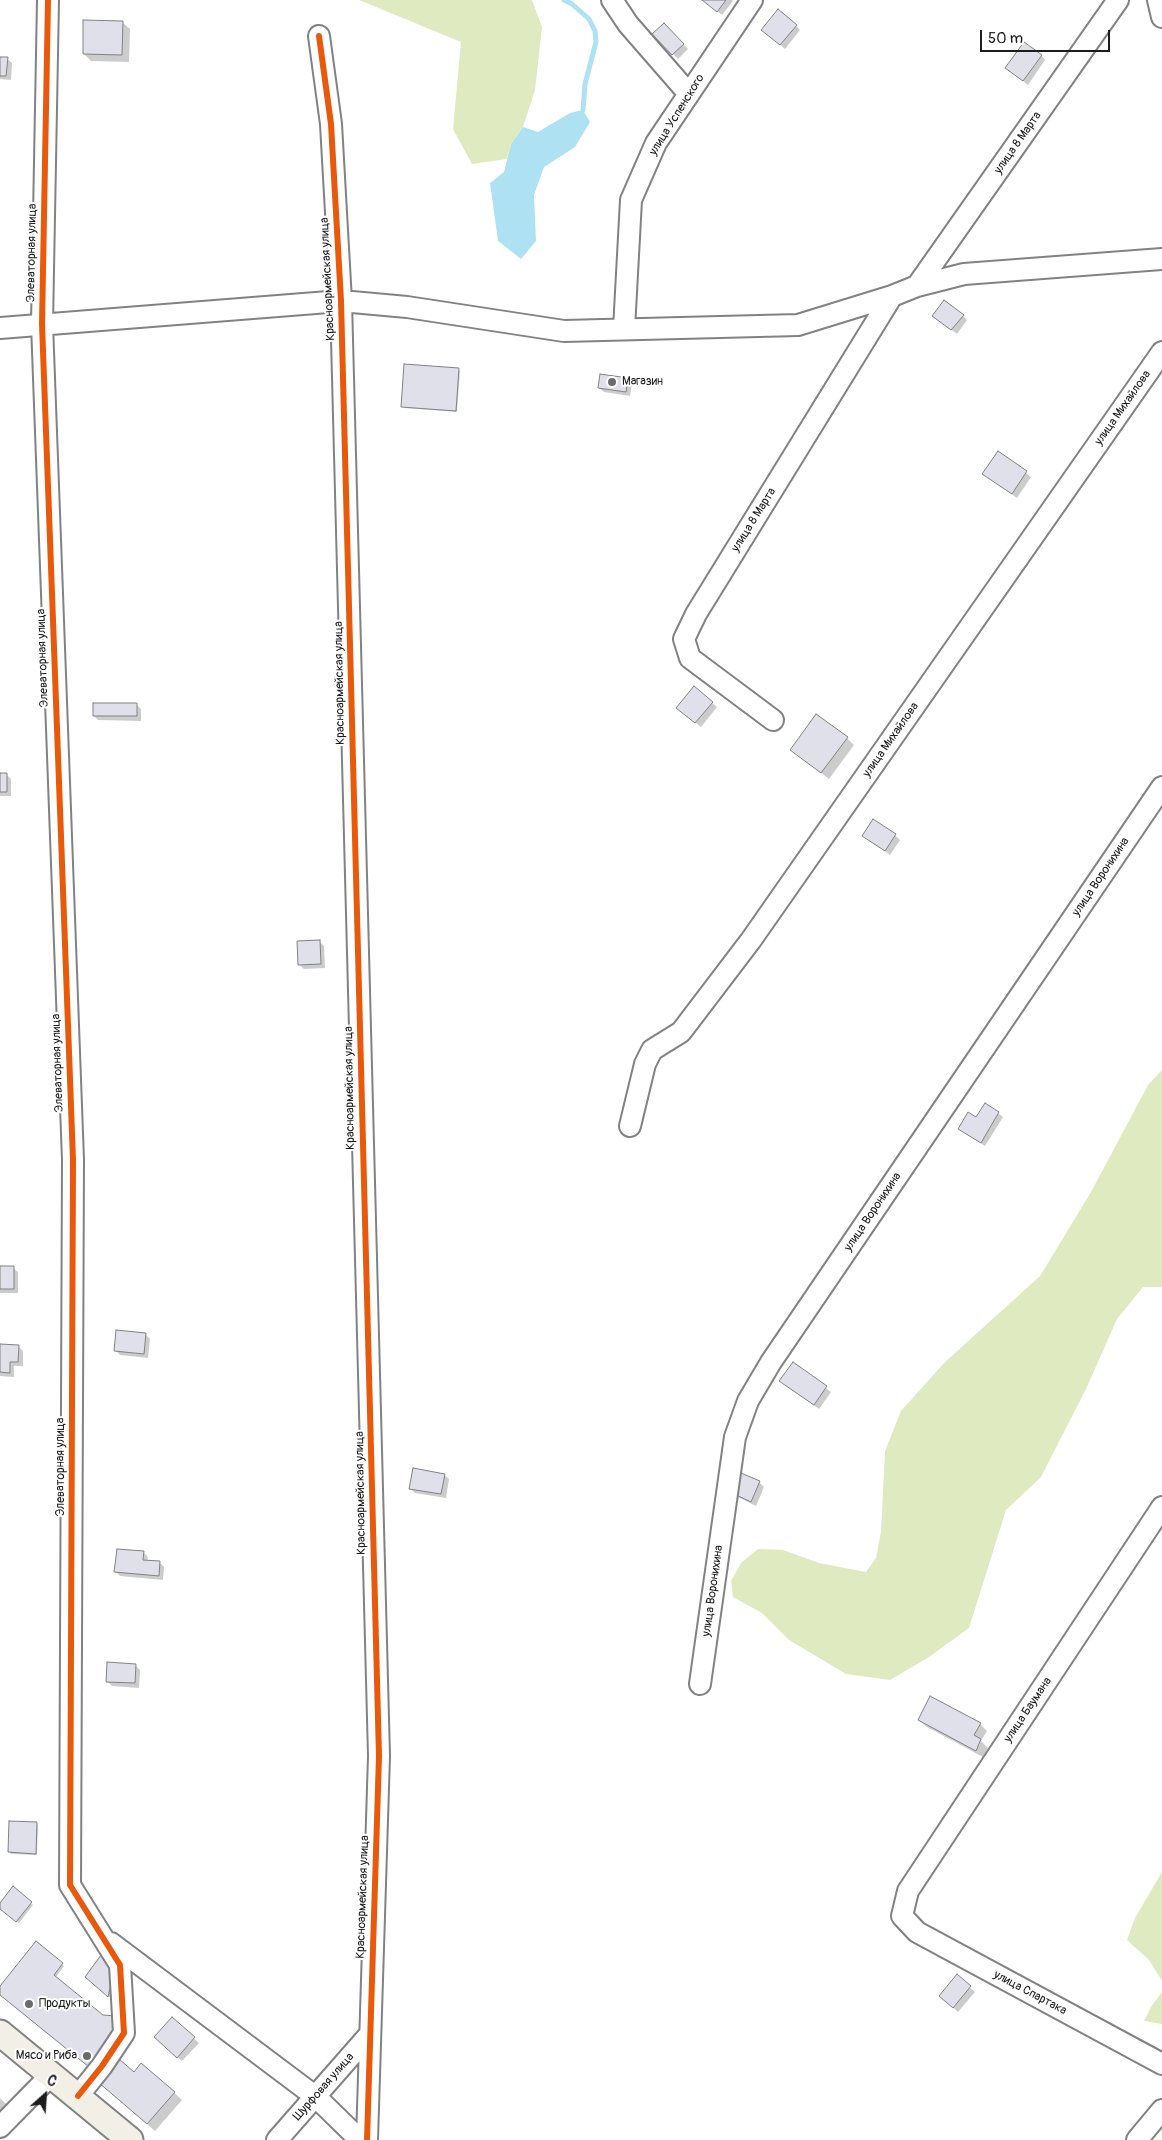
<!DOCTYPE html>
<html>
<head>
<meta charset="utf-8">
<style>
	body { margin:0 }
	#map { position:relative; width:1162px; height:2140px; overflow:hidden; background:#fff; font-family:Pangolin,sans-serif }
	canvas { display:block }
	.north { position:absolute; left:20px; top:2070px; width:50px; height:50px; -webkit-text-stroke:4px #fff; paint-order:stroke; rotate:26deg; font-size:14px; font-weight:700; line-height:20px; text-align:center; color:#1c1c1c }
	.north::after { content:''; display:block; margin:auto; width:18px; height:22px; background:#1c1c1c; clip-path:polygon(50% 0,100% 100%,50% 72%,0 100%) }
	.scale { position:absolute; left:980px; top:30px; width:130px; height:22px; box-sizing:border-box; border:2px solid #1c1c1c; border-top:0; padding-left:6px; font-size:15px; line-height:18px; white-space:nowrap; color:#1c1c1c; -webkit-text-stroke:4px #fff; paint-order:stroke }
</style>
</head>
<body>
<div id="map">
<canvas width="1162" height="2140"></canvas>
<div class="north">С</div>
<div class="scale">50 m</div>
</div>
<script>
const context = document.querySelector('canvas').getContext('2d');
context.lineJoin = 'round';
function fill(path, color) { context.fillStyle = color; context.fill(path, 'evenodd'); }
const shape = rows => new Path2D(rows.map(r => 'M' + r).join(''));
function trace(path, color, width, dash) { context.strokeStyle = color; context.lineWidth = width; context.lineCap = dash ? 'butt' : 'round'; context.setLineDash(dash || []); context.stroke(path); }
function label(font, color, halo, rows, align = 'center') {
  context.font = font + ' Pangolin,sans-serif'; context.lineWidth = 4; context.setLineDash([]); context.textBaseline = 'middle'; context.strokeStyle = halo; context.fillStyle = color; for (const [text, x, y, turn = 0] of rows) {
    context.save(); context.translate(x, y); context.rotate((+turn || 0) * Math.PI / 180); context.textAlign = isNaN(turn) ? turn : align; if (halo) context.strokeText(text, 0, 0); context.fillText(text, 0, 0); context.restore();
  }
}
const green = shape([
	[359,0,532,0,542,27,535,90,523,127,511,144,507,159,472,164,453,129,461,42],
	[1162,1070,1162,1287,1143,1287,1117,1319,1086,1389,1041,1477,1006,1510,969,1628,929,1657,890,1680,846,1674,789,1640,762,1613,733,1597,731,1581,741,1563,758,1549,783,1550,819,1563,866,1572,876,1558,881,1532,885,1451,901,1411,944,1363,1040,1276,1091,1192,1148,1085],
	[1162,1872,1162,1981,1149,1960,1127,1940,1135,1918],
	[1162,1992,1162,2024,1144,2021,1151,2007]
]);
const water = shape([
	[583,110,590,122,575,147,544,167,534,195,536,241,521,259,498,241,490,183,504,172,511,144,523,127,538,132,570,113]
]);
const shadow = shape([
	[703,0,732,0,733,1,722,15],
	[122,22,130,29,129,62,91,61,84,54],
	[664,25,688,49,678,59,654,34],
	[796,26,800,30,785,49,767,34],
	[1041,55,1045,60,1028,85,1006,68],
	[0,58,7,59,12,63,11,80,0,79],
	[963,316,967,320,957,334,938,320],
	[458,370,460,371,457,412,405,408,403,406],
	[627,379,632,384,630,396,604,392,599,388],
	[999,453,1031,477,1017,498,984,474],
	[694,688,717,707,701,727,682,712],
	[136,704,141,709,141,721,98,720,94,716],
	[847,738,854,745,829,779,792,750],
	[0,774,6,774,11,779,11,796,0,796],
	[895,835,900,840,890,855,864,836],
	[320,942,324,946,325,968,304,969,299,964],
	[998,1113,1003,1117,985,1146,959,1129],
	[0,1268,13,1268,18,1272,18,1293,0,1293],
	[146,1335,150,1339,148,1358,120,1355,116,1351],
	[0,1346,18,1346,23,1351,23,1366,14,1366,14,1377,0,1376],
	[793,1364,831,1392,819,1409,786,1385],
	[444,1475,449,1479,446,1498,415,1493,410,1488],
	[759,1482,764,1487,756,1506,738,1497,733,1493],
	[143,1552,148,1557,147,1562,159,1562,164,1567,163,1580,120,1576,116,1572],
	[135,1665,140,1670,139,1688,112,1686,107,1681],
	[919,1720,980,1724,987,1731,981,1741,988,1748,983,1757,927,1727],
	[36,1824,38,1825,37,1855,11,1854,9,1852],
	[13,1888,33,1905,19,1923,0,1908,0,1905],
	[36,1943,64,1966,55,1978,103,2016,0,1994,0,1988],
	[109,1957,113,2000,91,1981],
	[957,1976,975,1992,958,2012,945,2000],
	[172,2018,199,2043,182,2061,160,2042],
	[142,2064,182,2100,155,2131,107,2089,134,2073],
	[0,2098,8,2106,0,2114]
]);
const stream = shape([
	[564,0,572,4,589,19,595,31,596,42,585,84,583,110]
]);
const building = shape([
	[702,0,726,0,717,12,702,0],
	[778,9,797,25,780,45,761,30,778,9],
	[83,20,123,21,122,55,83,54,83,20],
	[664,23,684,44,672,55,652,34,664,23],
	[1024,42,1042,55,1023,81,1005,68,1024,42],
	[0,57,8,57,6,76,0,76,0,57],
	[944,300,964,315,951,330,932,316,944,300],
	[404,364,459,368,456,411,401,407,404,364],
	[600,374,628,378,626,392,598,388,600,374],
	[998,451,1027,471,1012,494,982,474,998,451],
	[694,686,713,702,695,723,676,708,694,686],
	[93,703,137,703,137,716,93,716,93,703],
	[816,714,848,737,821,773,790,750,816,714],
	[0,773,7,773,7,792,0,792,0,773],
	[873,819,896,834,885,851,862,836,873,819],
	[320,940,321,964,298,965,297,941,320,940],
	[985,1103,999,1112,981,1143,958,1129,968,1112,976,1117,985,1103],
	[0,1266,14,1266,14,1289,0,1289,0,1266],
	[116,1330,146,1333,144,1354,114,1351,116,1330],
	[0,1344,19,1345,18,1362,10,1362,10,1373,0,1372,0,1344],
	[793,1362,827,1386,814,1405,779,1381,793,1362],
	[413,1468,445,1474,441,1494,409,1489,413,1468],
	[741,1473,760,1481,751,1502,732,1493,741,1473],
	[117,1549,144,1551,143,1560,160,1561,159,1576,114,1572,117,1549],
	[107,1662,136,1664,135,1683,106,1682,107,1662],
	[930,1696,981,1723,974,1735,981,1739,976,1751,918,1720,930,1696],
	[9,1821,37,1822,36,1854,8,1852,9,1821],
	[13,1886,32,1902,16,1922,0,1909,0,1903,13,1886],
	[36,1941,63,1963,54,1975,103,2015,116,2016,113,2037,89,2067,0,1995,0,1986,36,1941],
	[104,1951,115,1966,108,1997,85,1977,104,1951],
	[957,1974,971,1986,953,2008,939,1996,957,1974],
	[172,2017,195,2037,177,2058,154,2037,172,2017],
	[119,2059,134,2072,141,2063,175,2092,147,2124,98,2082,119,2059]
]);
const minor = shape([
	[48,0,42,324,73,1160,70,1885,120,1965,124,2033,102,2066,78,2096],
	[612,0,628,24,689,94],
	[1158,0,1162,17],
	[319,36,331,124,341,301,379,1756,367,2140],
	[917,286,1118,0],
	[0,328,341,301,407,307,564,331,798,325,892,296,917,286,964,274,1162,259],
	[624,329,631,200,656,143,752,0],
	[773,720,690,658,684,639,696,614,892,296],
	[630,1126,645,1064,652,1050,681,1032,751,940,1162,352],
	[1162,1507,908,1891,902,1916,917,1932,1162,2064],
	[700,1684,735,1437,748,1401,771,1362,1162,787],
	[111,1943,316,2097,360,2140],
	[0,2127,51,2075],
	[277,2140,370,2034],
	[1137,2140,1162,2110]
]);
const major = shape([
	[0,2033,130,2140]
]);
const cycleway = shape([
	[48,0,42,324,73,1160,70,1885,120,1965,124,2033,102,2066,78,2096],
	[319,36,331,124,341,301,379,1756,367,2140]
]);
const markers = [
	[612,382,5,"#6b6b6b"],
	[29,2004,5,"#6b6b6b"],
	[87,2056,5,"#6b6b6b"]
];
const streetNames = [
	["улица Успенского",677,115,-58],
	["улица 8 Марта",1018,143,-55],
	["Элеваторная улица",32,253,-89],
	["Красноармейская улица",328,279,-93],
	["улица Михайлова",1123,408,-55],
	["улица 8 Марта",754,520,-58],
	["Элеваторная улица",43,658,-92],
	["Красноармейская улица",340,683,-91],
	["улица Михайлова",891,740,-55],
	["улица Воронихина",1101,877,-56],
	["Элеваторная улица",58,1063,-92],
	["Красноармейская улица",350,1088,-91],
	["улица Воронихина",873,1212,-56],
	["Элеваторная улица",61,1467,-90],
	["Красноармейская улица",361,1493,-91],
	["улица Воронихина",713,1591,-82],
	["улица Баумана",1028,1710,-56],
	["Красноармейская улица",363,1897,-88],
	["улица Спартака",1030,1993,28],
	["Шурфовая улица",324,2087,-49]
];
const poiNames = [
	["Магазин",622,382],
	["Продукты",39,2004],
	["Мясо и Риба",77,2056,"right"]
];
fill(green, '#e0eac0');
fill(water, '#aee2f3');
fill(shadow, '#0003');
trace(stream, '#aee2f3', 5);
fill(building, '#dfe0e9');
trace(building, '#828282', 1);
trace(minor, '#828282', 24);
trace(major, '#828282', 29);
trace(minor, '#fff', 20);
trace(major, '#f2efe6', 25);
trace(cycleway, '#e8590c', 6);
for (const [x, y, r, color] of markers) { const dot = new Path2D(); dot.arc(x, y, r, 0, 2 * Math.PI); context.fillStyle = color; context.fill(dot); trace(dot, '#fff', 2); }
label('12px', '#1c1c1c', '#fff', streetNames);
label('12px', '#1c1c1c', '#fff', poiNames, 'left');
</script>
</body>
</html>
